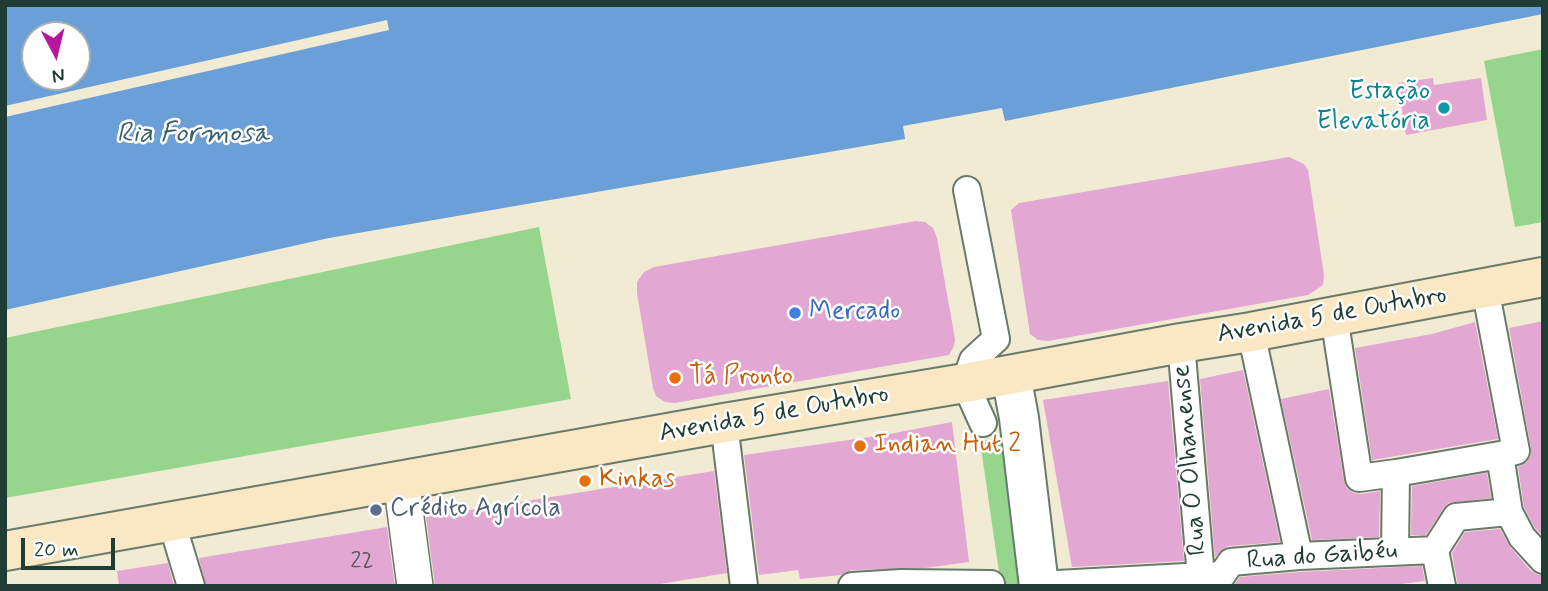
<!DOCTYPE html>
<html>
<head>
<meta charset="utf-8">
<style>
	body { margin:0 }
	#map { position:relative; width:1548px; height:591px; overflow:hidden; background:#f1ebd4; font-family:Mynerve,sans-serif }
	canvas { display:block }
	.frame { position:absolute; inset:0; border:7px solid #1f3d34; pointer-events:none }
	.north { position:absolute; left:21px; top:21px; width:70px; height:70px; box-sizing:border-box; background:#fff; border:2px solid #a5b1ae; border-radius:50%; rotate:173deg; font-size:19px; font-weight:700; line-height:28px; text-align:center; color:#1f3d34 }
	.north::after { content:''; display:block; margin:auto; width:24px; height:32px; background:#b5179e; clip-path:polygon(50% 0,100% 100%,50% 72%,0 100%) }
	.scale { position:absolute; left:21px; top:538px; width:94px; height:32px; box-sizing:border-box; border:4px solid #1f3d34; border-top:0; padding-left:9px; font-size:21px; line-height:24px; white-space:nowrap; color:#1f3d34; -webkit-text-stroke:5px #fff; paint-order:stroke }
</style>
</head>
<body>
<div id="map">
<canvas width="1548" height="591"></canvas>
<div class="frame"></div>
<div class="north">N</div>
<div class="scale">20 m</div>
</div>
<script>
const context = document.querySelector('canvas').getContext('2d');
context.lineJoin = 'round';
function fill(path, color) { context.fillStyle = color; context.fill(path, 'evenodd'); }
const shape = rows => new Path2D(rows.map(r => 'M' + r).join(''));
function trace(path, color, width, dash) { context.strokeStyle = color; context.lineWidth = width; context.lineCap = dash ? 'butt' : 'round'; context.setLineDash(dash || []); context.stroke(path); }
function label(font, color, halo, rows, align = 'center') {
  context.font = font + ' Mynerve,sans-serif'; context.lineWidth = 5; context.setLineDash([]); context.textBaseline = 'middle'; context.strokeStyle = halo; context.fillStyle = color; for (const [text, x, y, turn = 0] of rows) {
    context.save(); context.translate(x, y); context.rotate((+turn || 0) * Math.PI / 180); context.textAlign = isNaN(turn) ? turn : align; if (halo) context.strokeText(text, 0, 0); context.fillText(text, 0, 0); context.restore();
  }
}
const green = shape([
	[1543,49,1543,222,1515,227,1484,61],
	[539,227,571,399,5,498,5,338],
	[1013,436,1025,586,1001,586,980,441]
]);
const water = shape([
	[5,5,1543,5,1543,14,1005,121,1002,108,903,126,905,139,329,238,5,310],
	[35,35,77,35,77,77,35,77]
]);
const pier = shape([
	[387,20,389,30,5,117,5,106]
]);
const building = shape([
	[1433,78,1434,85,1481,78,1487,120,1406,135,1398,83],
	[1289,157,1304,164,1308,170,1324,275,1323,285,1308,295,1048,341,1038,340,1030,334,1011,210,1019,203],
	[916,221,925,222,933,228,937,238,955,339,954,346,949,355,675,403,665,402,656,396,653,388,637,293,637,282,644,272,654,267],
	[1543,321,1543,536,1535,528,1524,507,1518,467,1527,462,1531,455,1531,448,1509,328],
	[1475,322,1498,439,1372,460,1355,348,1432,334],
	[1243,370,1280,542,1229,546,1223,549,1215,557,1200,379],
	[1168,381,1184,561,1072,567,1043,400],
	[1329,389,1344,481,1347,488,1354,493,1361,494,1380,491,1379,537,1312,540,1281,399],
	[952,422,969,562,925,568,851,570,841,575,800,579,798,570,759,575,744,455,884,435],
	[714,471,727,573,648,586,435,586,426,517],
	[1487,473,1491,498,1448,503,1443,509,1426,535,1411,535,1412,486],
	[387,527,395,586,206,586,199,558],
	[1500,529,1510,547,1531,571,1538,575,1543,575,1543,586,1458,586,1452,553,1465,532],
	[168,563,174,586,119,586,117,571],
	[1422,566,1425,581,1385,586,1233,586,1240,577,1300,572]
]);
const pedestrian = shape([
	[967,190,996,339,973,360,965,383,983,423],
	[1485,288,1516,451,1500,455,1509,512,1522,537,1543,560],
	[1334,316,1359,478,1396,473,1500,455],
	[1251,332,1299,556],
	[1181,343,1201,577],
	[724,423,744,586],
	[171,520,191,586],
	[1435,550,1442,586],
	[1395,551,1396,473],
	[1039,585,1222,575,1231,562,1299,556,1435,550,1456,517,1509,512],
	[852,586,901,583,991,584,991,586]
]);
const minor = shape([
	[401,480,415,586]
]);
const tertiary = shape([
	[1011,375,1019,418,1039,586]
]);
const secondary = shape([
	[5,551,724,423,965,383,1181,343,1251,332,1543,277]
]);
const markers = [
	[1444,108,7,"#0f9aa8"],
	[795,313,7,"#3f7fe0"],
	[675,378,7,"#e8710a"],
	[860,446,7,"#e8710a"],
	[585,481,7,"#e8710a"],
	[376,510,7,"#5c6f8a"]
];
const numberNames = [
	["22",362,562]
];
const cultureNames = [
	["Estação",1430,93],
	["Elevatória",1430,123]
];
const shopNames = [
	["Mercado",809,313]
];
const streetNames = [
	["Avenida 5 de Outubro",1332,316,-10],
	["Avenida 5 de Outubro",774,415,-10],
	["Rua O Olhanense",1191,460,-95],
	["Rua do Gaibéu",1322,557,-4]
];
const foodNames = [
	["Tá Pronto",689,378],
	["Indian Hut 2",874,446],
	["Kinkas",599,481]
];
const serviceNames = [
	["Crédito Agrícola",390,510]
];
const waterNames = [
	["Ria Formosa",193,135]
];
fill(green, '#96d68c');
fill(water, '#6a9fd7');
fill(pier, '#f1ebd4');
fill(building, '#e2a7d2');
trace(pedestrian, '#687a6c', 30);
trace(minor, '#687a6c', 38);
trace(tertiary, '#687a6c', 42);
trace(secondary, '#687a6c', 42);
trace(pedestrian, '#fff', 26);
trace(minor, '#fff', 35);
trace(tertiary, '#fff', 38);
trace(secondary, '#fae7c3', 38);
for (const [x, y, r, color] of markers) { const dot = new Path2D(); dot.arc(x, y, r, 0, 2 * Math.PI); context.fillStyle = color; context.fill(dot); trace(dot, '#fff', 2.5); }
label('23px', '#50585c', null, numberNames);
label('26px', '#0d838f', '#fff', cultureNames, 'right');
label('26px', '#366cbe', '#fff', shopNames, 'left');
label('26px', '#1f3d34', '#fff', streetNames);
label('26px', '#c56008', '#fff', foodNames, 'left');
label('26px', '#4e5e75', '#fff', serviceNames, 'left');
label('italic 28px', '#395f6d', '#fff', waterNames);
</script>
</body>
</html>
